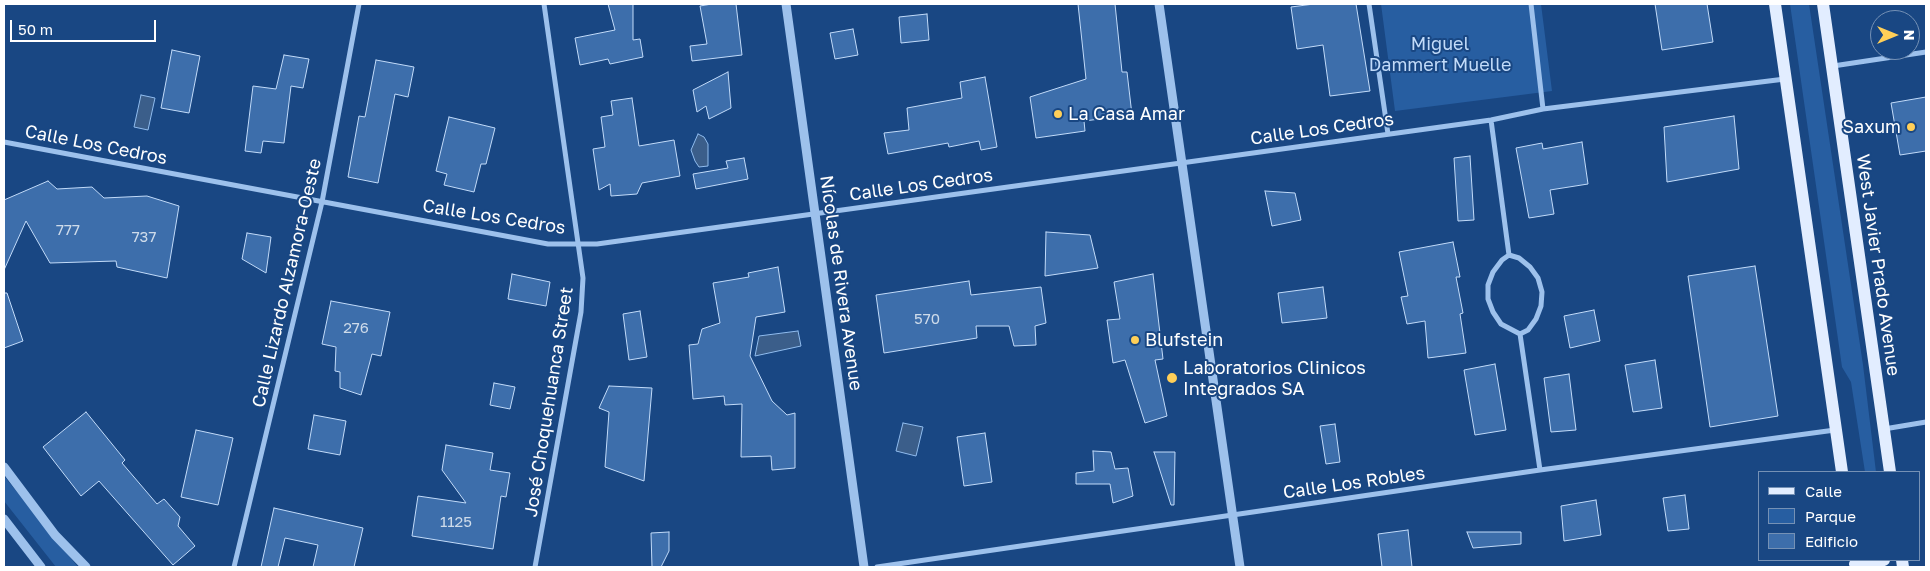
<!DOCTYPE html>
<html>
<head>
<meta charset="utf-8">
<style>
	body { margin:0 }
	#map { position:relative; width:1930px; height:571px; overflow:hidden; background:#194783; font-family:"Golos Text",sans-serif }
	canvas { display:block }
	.frame { position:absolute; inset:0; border:5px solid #fff; pointer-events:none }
	.legend { position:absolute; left:1758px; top:471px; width:162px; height:90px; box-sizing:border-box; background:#194783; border:1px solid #7591b5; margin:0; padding:6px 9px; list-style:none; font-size:15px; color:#fff }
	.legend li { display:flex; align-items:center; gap:10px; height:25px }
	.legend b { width:25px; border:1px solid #7591b5 }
	.north { position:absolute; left:1870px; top:10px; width:50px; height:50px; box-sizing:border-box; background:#194783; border:1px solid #7591b5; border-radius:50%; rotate:90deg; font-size:14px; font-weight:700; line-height:20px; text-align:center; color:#fff }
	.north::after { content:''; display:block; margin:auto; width:18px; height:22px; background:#ffcf58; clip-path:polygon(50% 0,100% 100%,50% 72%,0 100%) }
	.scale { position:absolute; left:10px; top:20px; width:146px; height:22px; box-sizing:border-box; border:2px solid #fff; border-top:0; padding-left:6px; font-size:15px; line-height:18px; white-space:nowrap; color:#fff; -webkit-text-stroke:4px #194783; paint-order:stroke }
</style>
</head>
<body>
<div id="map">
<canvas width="1930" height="571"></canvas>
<div class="frame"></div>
<ul class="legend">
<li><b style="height:6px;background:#e2edff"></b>Calle</li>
<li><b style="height:14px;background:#275ea1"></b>Parque</li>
<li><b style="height:14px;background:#3d6eab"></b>Edificio</li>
</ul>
<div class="north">N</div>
<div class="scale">50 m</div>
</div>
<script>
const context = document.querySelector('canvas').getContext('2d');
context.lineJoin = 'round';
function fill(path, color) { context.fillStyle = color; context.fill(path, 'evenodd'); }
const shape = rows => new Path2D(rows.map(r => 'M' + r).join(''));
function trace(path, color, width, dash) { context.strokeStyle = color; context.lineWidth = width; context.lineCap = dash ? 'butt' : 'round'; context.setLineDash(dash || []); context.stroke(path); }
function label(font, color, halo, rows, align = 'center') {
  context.font = font + ' "Golos Text",sans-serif'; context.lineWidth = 4; context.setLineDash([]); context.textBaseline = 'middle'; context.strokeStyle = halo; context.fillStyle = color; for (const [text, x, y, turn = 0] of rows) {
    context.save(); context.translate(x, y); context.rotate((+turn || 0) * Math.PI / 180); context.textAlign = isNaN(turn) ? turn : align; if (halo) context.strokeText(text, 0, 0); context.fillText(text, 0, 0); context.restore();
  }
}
const green = shape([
	[1381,4,1541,4,1552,91,1395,111],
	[1790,4,1809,4,1863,365,1876,472,1865,472,1851,382,1842,367],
	[4,476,78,567,56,567,4,501]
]);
const water = shape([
	[141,95,155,98,148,130,134,127,141,95],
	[698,134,704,137,708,144,708,166,699,167,695,161,691,150,698,134],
	[798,331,801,346,755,356,759,336,798,331],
	[903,423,923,427,916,456,896,451,903,423]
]);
const building = shape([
	[608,4,633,4,633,40,640,39,643,57,610,64,608,59,580,65,575,38,615,30,608,4],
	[712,4,736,4,742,55,692,61,690,46,707,44,700,6,712,4],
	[1078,4,1115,4,1122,72,1127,72,1132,115,1084,121,1085,131,1036,138,1030,97,1086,79,1078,4],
	[1314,4,1356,4,1370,91,1330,96,1323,45,1297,49,1291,7,1314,4],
	[1655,4,1707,4,1713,42,1662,50,1655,4],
	[927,14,929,40,901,43,899,17,927,14],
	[853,29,858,55,835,59,830,33,853,29],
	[172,50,200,56,189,113,161,108,172,50],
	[284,55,309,59,303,88,291,86,284,143,263,141,261,153,245,151,253,86,276,89,284,55],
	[376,60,414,67,408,97,395,94,378,183,348,177,359,116,365,117,376,60],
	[728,72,731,108,709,119,706,106,697,112,693,90,728,72],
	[985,77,997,147,981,150,979,141,949,147,948,143,888,154,884,133,909,130,907,108,962,98,960,82,985,77],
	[1926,97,1926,151,1900,155,1891,103,1926,97],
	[632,98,639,146,674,140,680,176,642,183,637,194,611,196,610,184,599,190,593,149,605,147,601,117,613,115,611,101,632,98],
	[1734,116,1739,169,1667,182,1664,127,1734,116],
	[449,117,495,128,486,164,481,164,474,192,444,185,447,174,436,171,449,117],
	[1582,142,1588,184,1550,190,1554,214,1529,218,1516,148,1542,143,1543,149,1582,142],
	[1470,156,1474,220,1458,221,1454,158,1470,156],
	[744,158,748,179,696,189,693,174,728,168,726,161,744,158],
	[48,181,57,189,92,187,104,198,147,196,179,206,167,278,117,267,116,261,50,263,26,221,4,270,4,200,48,181],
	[1265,191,1295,193,1301,220,1272,226,1265,191],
	[1046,232,1090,235,1098,268,1045,276,1046,232],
	[247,233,271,237,266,273,242,259,247,233],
	[1453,242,1460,277,1456,277,1463,313,1460,314,1466,353,1428,358,1425,321,1407,324,1401,297,1408,296,1399,252,1453,242],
	[1755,266,1778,416,1710,427,1688,276,1755,266],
	[778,267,785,312,756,317,750,356,772,401,787,415,795,413,795,468,772,470,771,456,741,457,742,404,725,405,724,396,693,399,689,345,698,344,702,329,720,323,713,283,749,277,748,273,778,267],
	[512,274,550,282,546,306,508,299,512,274],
	[1153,274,1163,359,1155,360,1167,416,1145,423,1125,360,1113,363,1107,320,1120,319,1114,282,1153,274],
	[969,281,971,295,1041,287,1046,323,1035,326,1036,345,1014,346,1009,326,976,326,977,338,884,353,876,295,969,281],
	[1323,287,1327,318,1282,323,1278,293,1323,287],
	[4,293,7,293,23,341,4,348,4,293],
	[331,301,390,312,381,356,372,354,361,395,340,388,340,372,335,371,336,347,322,344,331,301],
	[1594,310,1600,341,1570,348,1564,316,1594,310],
	[640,311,647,357,629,360,623,314,640,311],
	[1655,360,1662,408,1633,412,1625,365,1655,360],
	[1495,364,1506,430,1475,435,1464,370,1495,364],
	[1569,374,1576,430,1551,432,1544,378,1569,374],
	[494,383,515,387,510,409,490,405,494,383],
	[609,386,652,388,644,481,605,467,609,412,599,408,609,386],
	[86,412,125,460,122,463,157,504,164,499,180,517,178,526,195,546,173,565,99,481,81,496,43,447,86,412],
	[314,415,346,421,340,455,308,449,314,415],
	[1335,424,1340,462,1326,464,1320,426,1335,424],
	[196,430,233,438,218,505,181,497,196,430],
	[985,433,992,482,964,486,957,437,985,433],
	[446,445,493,453,490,470,510,473,506,497,501,496,493,549,412,536,418,496,466,503,442,470,446,445],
	[1093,451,1111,452,1115,469,1128,468,1133,496,1113,503,1110,484,1076,484,1076,473,1094,471,1093,451],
	[1154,452,1175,452,1174,505,1171,505,1154,452],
	[1685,495,1689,529,1668,531,1663,498,1685,495],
	[1596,500,1601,535,1564,541,1561,506,1596,500],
	[274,508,363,528,354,567,313,567,318,545,285,538,278,567,261,567,274,508],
	[1408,530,1412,567,1382,567,1378,534,1408,530],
	[669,532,669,551,661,567,652,567,651,533,669,532],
	[1467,532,1521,532,1521,544,1473,548,1467,532]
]);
const minor = shape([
	[1369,4,1388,134],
	[1531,4,1543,109],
	[1833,66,1926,52],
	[1491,120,1509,255],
	[4,142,548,244,597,244,1491,120,1543,109,1785,79],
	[1509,255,1519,258,1530,267,1538,278,1542,292,1541,306,1536,319,1528,330,1520,334,1501,324,1493,312,1488,299,1488,285,1493,272,1502,260,1509,255],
	[1520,334,1540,470],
	[1884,429,1926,422],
	[234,567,322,202,359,4],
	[535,567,581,312,583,278,544,4],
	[877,567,1540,470,1835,430]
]);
const tertiary = shape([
	[786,4,864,567],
	[1159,4,1240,567],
	[4,467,55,535,86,567],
	[4,519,41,567]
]);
const primary = shape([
	[1775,4,1842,472],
	[1823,4,1890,472],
	[1902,560,1903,567],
	[1855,564,1884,560]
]);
const markers = [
	[1058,114,5,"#ffcf58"],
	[1911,127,5,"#ffcf58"],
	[1135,340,5,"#ffcf58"],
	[1172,378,6,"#ffcf58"]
];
const numberNames = [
	["777",68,230],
	["737",144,237],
	["570",927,319],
	["276",356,328],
	["1125",456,522]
];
const parkNames = [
	["Miguel",1440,44],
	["Dammert Muelle",1440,65]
];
const poiNames = [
	["La Casa Amar",1068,114],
	["Saxum",1901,127,"right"],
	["Blufstein",1145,340],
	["Laboratorios Clinicos",1183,368],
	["Integrados SA",1183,389]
];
const streetNames = [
	["Calle Los Cedros",1322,129,-8],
	["Calle Los Cedros",96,145,11],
	["Calle Los Cedros",921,185,-8],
	["Calle Los Cedros",494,217,9],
	["West Javier Prado Avenue",1878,265,82],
	["Calle Lizardo Alzamora-Oeste",287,283,-77],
	["Nícolas de Rivera Avenue",841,283,82],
	["José Choquehuanca Street",549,402,-81],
	["Calle Los Robles",1354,483,-8]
];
fill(green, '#275ea1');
fill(water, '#3b5e8a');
trace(water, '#90bcee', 1);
fill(building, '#3d6eab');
trace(building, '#c2dbf9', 1);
trace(minor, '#9dc1ec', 5);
trace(tertiary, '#9dc1ec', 9);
trace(primary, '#e2edff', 12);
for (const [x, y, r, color] of markers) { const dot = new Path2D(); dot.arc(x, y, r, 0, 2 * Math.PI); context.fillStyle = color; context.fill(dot); trace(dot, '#194783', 2); }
label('15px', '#cedbea', null, numberNames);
label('18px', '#c2dbf9', '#194783', parkNames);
label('18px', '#fff', '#194783', poiNames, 'left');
label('18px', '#fff', '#194783', streetNames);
</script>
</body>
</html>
